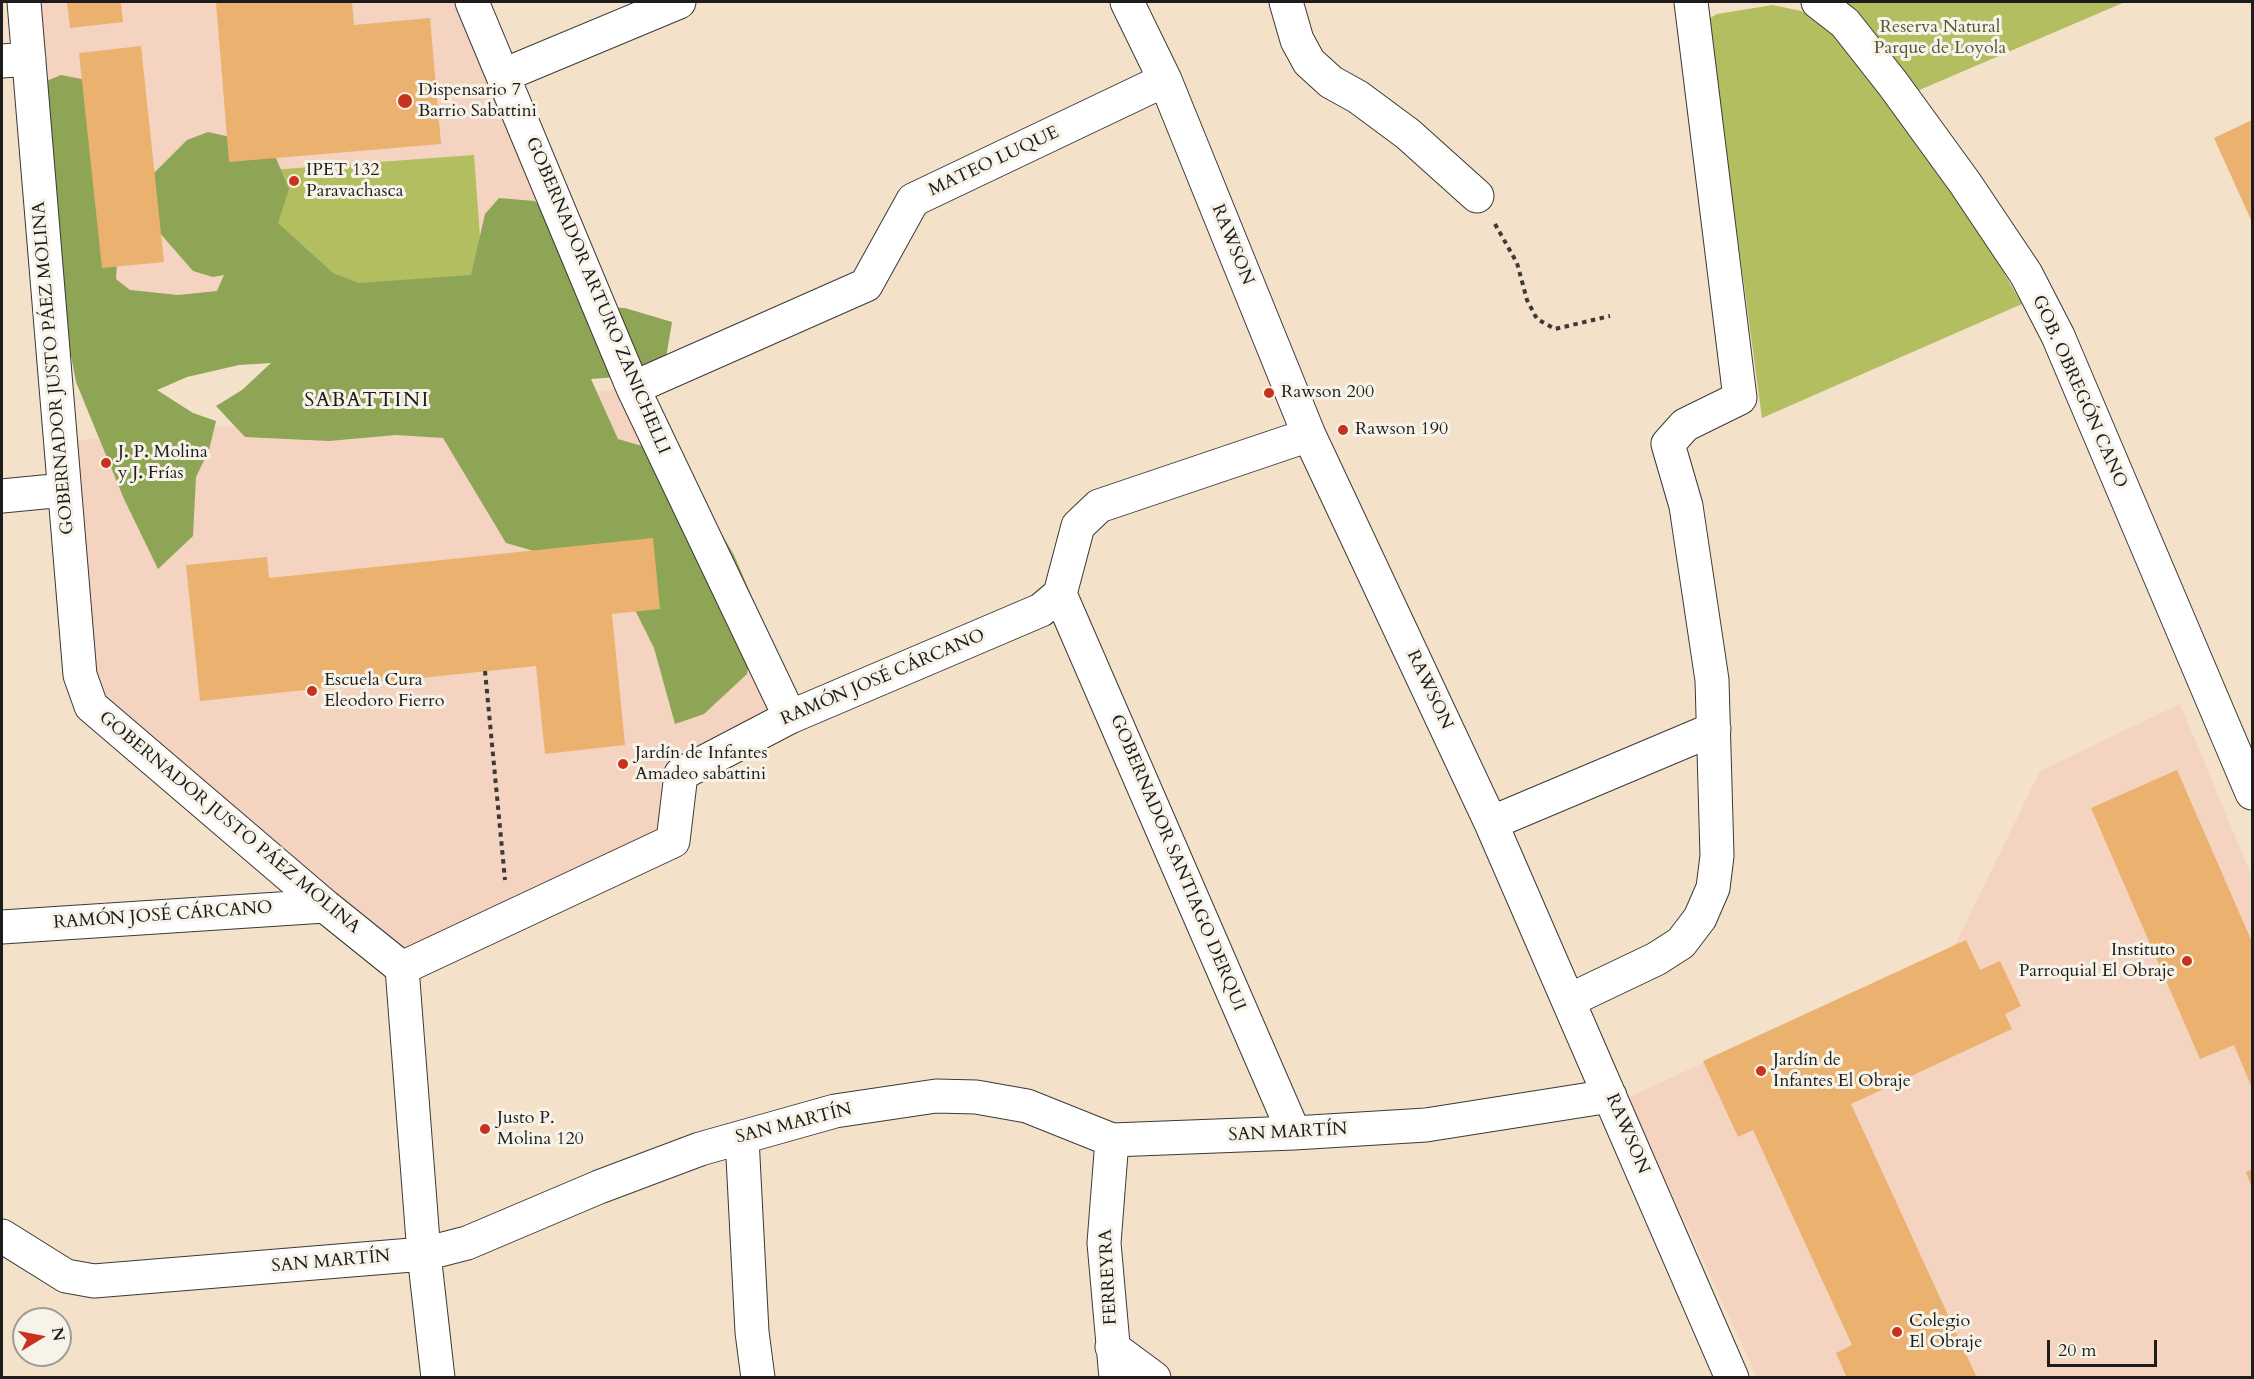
<!DOCTYPE html>
<html>
<head>
<meta charset="utf-8">
<style>
	body { margin:0 }
	#map { position:relative; width:2254px; height:1379px; overflow:hidden; background:#f4e1c9; font-family:Cardo,serif }
	canvas { display:block }
	.frame { position:absolute; inset:0; border:3px solid #1c1c1c; pointer-events:none }
	.north { position:absolute; left:12px; top:1307px; width:60px; height:60px; box-sizing:border-box; background:#f7f3e8; border:2px solid #9f9d96; border-radius:50%; rotate:80deg; font-size:16px; font-weight:700; line-height:24px; text-align:center; color:#1c1c1c }
	.north::after { content:''; display:block; margin:auto; width:21px; height:27px; background:#c8321e; clip-path:polygon(50% 0,100% 100%,50% 72%,0 100%) }
	.scale { position:absolute; left:2047px; top:1340px; width:110px; height:27px; box-sizing:border-box; border:3px solid #1c1c1c; border-top:0; padding-left:8px; font-size:18px; line-height:21px; white-space:nowrap; color:#1c1c1c; -webkit-text-stroke:4px #f7f3e8; paint-order:stroke }
</style>
</head>
<body>
<div id="map">
<canvas width="2254" height="1379"></canvas>
<div class="frame"></div>
<div class="north">N</div>
<div class="scale">20 m</div>
</div>
<script>
const context = document.querySelector('canvas').getContext('2d');
context.lineJoin = 'round';
function fill(path, color) { context.fillStyle = color; context.fill(path, 'evenodd'); }
const shape = rows => new Path2D(rows.map(r => 'M' + r).join(''));
function trace(path, color, width, dash) { context.strokeStyle = color; context.lineWidth = width; context.lineCap = dash ? 'butt' : 'round'; context.setLineDash(dash || []); context.stroke(path); }
function label(font, color, halo, rows, align = 'center') {
  context.font = font + ' Cardo,serif'; context.lineWidth = 6; context.setLineDash([]); context.textBaseline = 'middle'; context.strokeStyle = halo; context.fillStyle = color; for (const [text, x, y, turn = 0] of rows) {
    context.save(); context.translate(x, y); context.rotate((+turn || 0) * Math.PI / 180); context.textAlign = isNaN(turn) ? turn : align; if (halo) context.strokeText(text, 0, 0); context.fillText(text, 0, 0); context.restore();
  }
}
const built = shape([
	[24,2,472,2,592,288,50,311],
	[633,388,790,717,681,774,673,841,402,968,91,706,61,442],
	[2180,704,2252,877,2252,1377,1757,1377,1628,1098,1955,945,2040,771]
]);
const green = shape([
	[1844,2,2125,2,1917,91,1870,28],
	[1773,5,1801,11,1815,18,1843,41,1974,221,2022,304,1762,418,1709,25,1710,18,1717,14],
	[474,155,484,291,253,307,243,172]
]);
const forest = shape([
	[61,75,102,83,119,232,116,279,130,290,178,295,217,291,224,275,213,277,193,271,145,216,142,185,187,140,208,132,271,146,289,189,278,223,333,273,359,283,471,275,485,214,499,198,535,201,553,223,587,306,625,308,672,322,665,364,617,377,591,379,618,439,676,456,734,555,758,611,747,674,704,714,675,724,654,648,620,580,569,561,506,543,443,438,396,435,329,441,245,437,216,406,242,390,271,363,239,365,187,377,157,390,193,413,216,421,209,450,196,477,193,536,158,569,124,499,76,382,55,271,44,82]
]);
const building = shape([
	[67,2,121,2,123,22,70,28],
	[216,2,352,2,354,25,430,18,441,144,229,162],
	[141,46,164,262,102,268,79,53],
	[2252,120,2252,222,2214,138],
	[653,538,660,609,612,614,625,745,545,754,536,666,200,701,186,565,267,557,269,578],
	[2177,770,2252,942,2252,1088,2234,1045,2200,1059,2091,808],
	[1966,940,1980,970,2000,961,2021,1006,2005,1014,2012,1029,1851,1104,1977,1378,1847,1378,1836,1353,1852,1345,1753,1130,1738,1137,1703,1061],
	[2252,1169,2252,1188,2246,1172]
]);
const path = shape([
	[1495,224,1517,263,1527,300,1537,319,1555,329,1610,316],
	[485,671,505,880]
]);
const minor = shape([
	[24,2,80,675,91,706,325,906,402,968,424,1254,438,1378],
	[472,2,633,388,790,717],
	[1127,2,1165,80,1309,435,1491,823,1732,1378],
	[1286,2,1297,40,1309,62,1331,82,1358,97,1408,134,1477,196],
	[1818,2,1845,23,1893,84,1965,183,2026,274,2058,336,2252,793],
	[2,61,29,59],
	[504,75,679,2],
	[633,388,866,285,913,200,1165,80],
	[2,496,64,490],
	[1060,594,1294,1133],
	[1491,823,1714,729],
	[2,927,325,906],
	[402,968,673,841,681,774,790,717,1041,610,1060,594,1078,526,1099,506,1309,435],
	[1570,1000,1656,959,1681,943,1700,918,1713,888,1717,856,1712,680,1686,506,1668,444,1685,425,1740,398,1691,2],
	[742,1138,752,1332,758,1378],
	[1112,1140,1104,1243,1116,1378],
	[2,1236,66,1276,94,1281,424,1254,467,1243,599,1187,700,1149,835,1111,936,1096,976,1097,1027,1106,1112,1140,1294,1133,1426,1125,1610,1096],
	[1112,1347,1154,1378]
]);
const markers = [
	[405,101,8,"#c8321e"],
	[294,181,6,"#c8321e"],
	[1269,393,6,"#c8321e"],
	[1343,430,6,"#c8321e"],
	[106,463,6,"#c8321e"],
	[312,691,6,"#c8321e"],
	[623,764,6,"#c8321e"],
	[2187,961,6,"#c8321e"],
	[1761,1071,6,"#c8321e"],
	[485,1129,6,"#c8321e"],
	[1897,1332,6,"#c8321e"]
];
const parkNames = [
	["Reserva Natural",1940,28],
	["Parque de Loyola",1940,49]
];
const poiNames = [
	["Dispensario 7",418,91],
	["Barrio Sabattini",418,112],
	["IPET 132",306,171],
	["Paravachasca",306,192],
	["Rawson 200",1281,393],
	["Rawson 190",1355,430],
	["J. P. Molina",118,453],
	["y J. Frías",118,474],
	["Escuela Cura",324,681],
	["Eleodoro Fierro",324,702],
	["Jardín de Infantes",635,754],
	["Amadeo sabattini",635,775],
	["Instituto",2175,951,"right"],
	["Parroquial El Obraje",2175,972,"right"],
	["Jardín de",1773,1061],
	["Infantes El Obraje",1773,1082],
	["Justo P.",497,1119],
	["Molina 120",497,1140],
	["Colegio",1909,1322],
	["El Obraje",1909,1343]
];
const streetNames = [
	["MATEO LUQUE",994,162,-25],
	["RAWSON",1232,245,68],
	["GOBERNADOR ARTURO ZANICHELLI",597,296,67],
	["GOBERNADOR JUSTO PÁEZ MOLINA",54,368,-95],
	["GOB. OBREGÓN CANO",2079,392,66],
	["RAMÓN JOSÉ CÁRCANO",883,678,-23],
	["RAWSON",1429,690,65],
	["GOBERNADOR JUSTO PÁEZ MOLINA",229,823,40],
	["GOBERNADOR SANTIAGO DERQUI",1177,863,67],
	["RAMÓN JOSÉ CÁRCANO",163,916,-4],
	["SAN MARTÍN",794,1124,-14],
	["SAN MARTÍN",1288,1133,-3],
	["RAWSON",1627,1134,67],
	["SAN MARTÍN",331,1262,-5],
	["FERREYRA",1109,1277,-93]
];
const neighbourhoodNames = [
	["SABATTINI",367,401]
];
fill(built, '#f4d3c0');
fill(green, '#b3be60');
fill(forest, '#8ea556');
fill(building, '#ebb26f');
trace(minor, '#3c3a36', 35);
trace(path, '#3c3a36', 4, [4.5, 4.5]);
trace(minor, '#fff', 33);
for (const [x, y, r, color] of markers) { const dot = new Path2D(); dot.arc(x, y, r, 0, 2 * Math.PI); context.fillStyle = color; context.fill(dot); trace(dot, '#f7f3e8', 2); }
label('18px', '#515534', '#f7f3e8', parkNames);
label('18px', '#1c1c1c', '#f7f3e8', poiNames, 'left');
label('18px', '#1c1c1c', '#f7f3e8', streetNames);
context.letterSpacing = '1.5px';
label('20px', '#1c1c1c', '#f7f3e8', neighbourhoodNames);
context.letterSpacing = '0px';
</script>
</body>
</html>
